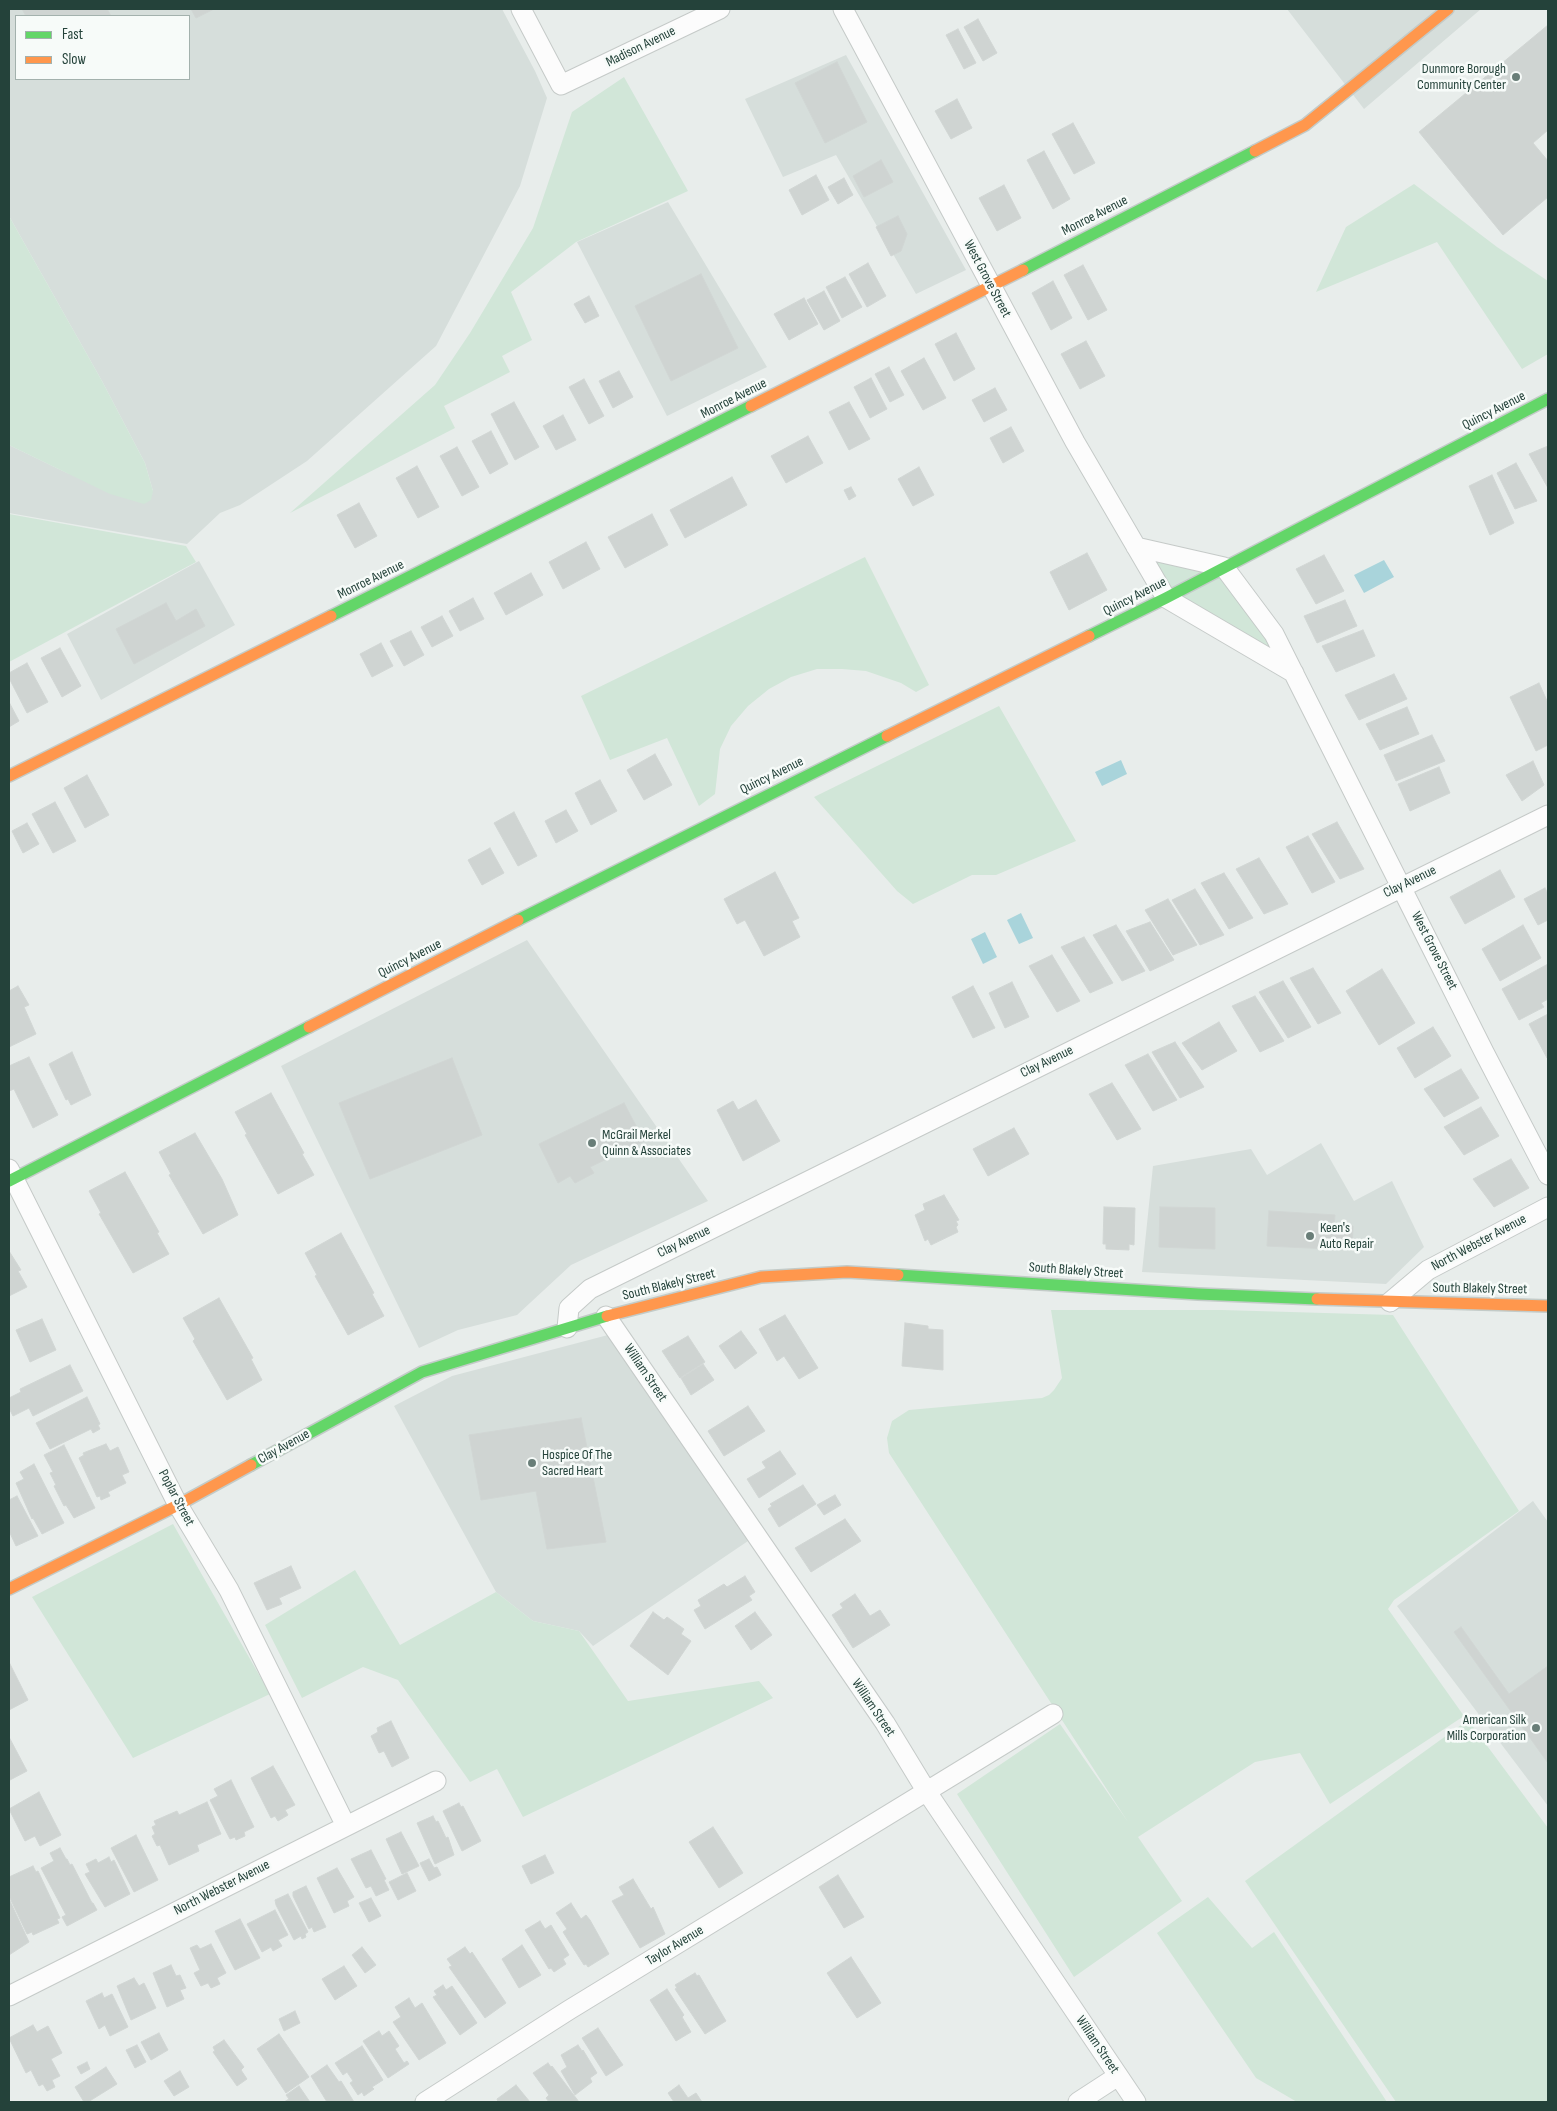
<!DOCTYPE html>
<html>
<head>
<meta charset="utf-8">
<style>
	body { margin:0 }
	#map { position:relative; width:1557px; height:2111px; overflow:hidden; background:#e8edeb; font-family:"Sofia Sans Condensed",sans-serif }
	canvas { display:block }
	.frame { position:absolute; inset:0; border:10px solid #24423a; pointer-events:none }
	.legend { position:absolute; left:15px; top:15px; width:175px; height:65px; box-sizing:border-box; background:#f7fbf9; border:1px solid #a3b1ad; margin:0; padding:6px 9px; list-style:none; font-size:15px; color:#24423a }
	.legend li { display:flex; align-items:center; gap:10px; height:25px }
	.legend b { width:25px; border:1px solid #a3b1ad }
</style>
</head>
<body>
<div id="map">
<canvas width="1557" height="2111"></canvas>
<div class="frame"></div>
<ul class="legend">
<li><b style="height:6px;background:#63d668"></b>Fast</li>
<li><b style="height:6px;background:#ff974d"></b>Slow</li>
</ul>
</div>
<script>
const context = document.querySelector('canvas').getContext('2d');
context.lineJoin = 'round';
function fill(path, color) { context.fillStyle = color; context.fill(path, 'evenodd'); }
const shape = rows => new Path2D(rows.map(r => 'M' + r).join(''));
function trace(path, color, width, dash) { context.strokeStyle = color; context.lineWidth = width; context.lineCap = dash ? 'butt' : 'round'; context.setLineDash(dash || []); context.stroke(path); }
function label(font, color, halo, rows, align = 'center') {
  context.font = font + ' "Sofia Sans Condensed",sans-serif'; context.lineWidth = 5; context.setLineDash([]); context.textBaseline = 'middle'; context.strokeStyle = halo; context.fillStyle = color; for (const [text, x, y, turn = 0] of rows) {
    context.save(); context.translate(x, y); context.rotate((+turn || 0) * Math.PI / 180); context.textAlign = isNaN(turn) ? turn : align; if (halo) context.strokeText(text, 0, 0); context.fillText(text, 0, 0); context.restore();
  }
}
const built = shape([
	[9,9,502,9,535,71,547,98,520,186,436,346,307,461,240,505,220,513,187,544,9,513,9,445,67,473,153,491,145,463,102,381,9,216],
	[16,16,189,16,189,79,16,79],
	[1287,9,1481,9,1364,109],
	[846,55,966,270,916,294,836,155,783,177,745,99],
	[668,202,767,367,667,416,577,242],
	[199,561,235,625,101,700,67,634],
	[527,940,708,1201,571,1265,517,1315,458,1330,419,1348,281,1066],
	[1321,1143,1354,1201,1392,1181,1424,1247,1386,1284,1142,1272,1153,1166,1251,1149,1267,1175],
	[608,1335,748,1541,593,1646,579,1631,533,1621,496,1592,394,1406,452,1376],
	[1533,1501,1548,1522,1548,1806,1397,1606]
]);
const green = shape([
	[624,77,688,191,576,242,511,292,532,340,502,356,510,372,444,406,455,428,290,513,435,385,470,333,533,228,572,112],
	[1414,184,1497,247,1548,281,1548,354,1522,369,1437,242,1316,292,1346,227],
	[9,216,102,381,145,463,153,491,151,500,144,504,110,494,9,445],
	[9,514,186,546,196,562,9,662],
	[1136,547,1224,567,1294,673,1166,598],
	[865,557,929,685,916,692,901,683,866,671,842,669,817,669,791,677,769,689,748,706,731,726,720,749,715,794,699,806,667,738,610,760,581,696],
	[999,706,1076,841,996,875,972,875,913,904,897,891,814,797],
	[1051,1310,1222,1310,1393,1315,1519,1511,1394,1600,1388,1609,1464,1716,1330,1804,1300,1753,1255,1762,1138,1837,1182,1901,1074,1977,957,1794,1060,1724,1128,1822,889,1453,887,1438,892,1421,909,1410,1042,1398,1049,1395,1054,1390,1062,1378],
	[173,1524,270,1694,133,1758,32,1597],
	[355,1570,400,1645,496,1592,533,1621,579,1631,628,1701,759,1681,773,1698,523,1817,497,1769,470,1782,398,1680,363,1667,302,1698,265,1625],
	[1468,1720,1548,1828,1548,2102,1396,2102,1245,1881],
	[1208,1897,1252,1948,1274,1932,1387,2102,1297,2102,1256,2078,1157,1933]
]);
const water = shape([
	[1384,560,1394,577,1364,593,1354,575],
	[1121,760,1127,774,1102,786,1095,772],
	[1021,913,1033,938,1019,944,1007,920],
	[985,932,997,957,983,964,971,939]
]);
const building = shape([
	[22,9,107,9,111,16,26,16,22,9],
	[191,9,214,9,196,18,191,9],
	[978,19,997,53,983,61,964,27,978,19],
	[1548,25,1548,130,1533,143,1548,161,1548,197,1503,235,1419,132,1548,25],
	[958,29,976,63,964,69,946,35,958,29],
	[837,62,867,122,825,143,795,83,837,62],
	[957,99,972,128,951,139,935,111,957,99],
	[1073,123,1095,163,1074,174,1052,134,1073,123],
	[1044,151,1070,199,1053,209,1027,160,1044,151],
	[881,160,893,182,864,197,853,176,881,160],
	[816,175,829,200,802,215,789,190,816,175],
	[844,178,853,195,838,204,828,187,844,178],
	[1004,185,1021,218,997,231,979,198,1004,185],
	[898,216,907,234,901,251,891,256,876,227,898,216],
	[868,263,886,296,867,307,849,274,868,263],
	[1083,265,1107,310,1088,320,1064,275,1083,265],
	[701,274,738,348,671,381,635,306,701,274],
	[845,277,862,307,842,318,826,287,845,277],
	[1053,281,1072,318,1051,330,1032,293,1053,281],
	[824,291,840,321,824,330,807,300,824,291],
	[589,296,599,316,585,323,574,304,589,296],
	[804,298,818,324,789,340,774,314,804,298],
	[956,333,975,369,954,381,935,344,956,333],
	[1086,341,1105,376,1080,389,1061,354,1086,341],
	[924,358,946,398,923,410,901,371,924,358],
	[889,367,904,395,890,402,875,374,889,367],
	[619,371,633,397,613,408,599,381,619,371],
	[871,378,887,409,870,418,854,387,871,378],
	[584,379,604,416,589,424,569,387,584,379],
	[995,388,1007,410,984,422,972,400,995,388],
	[514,402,539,447,515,460,491,414,514,402],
	[849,402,870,439,849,450,829,412,849,402],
	[563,415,576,440,556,450,543,426,563,415],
	[1011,427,1024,451,1003,463,990,438,1011,427],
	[491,431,508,464,490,474,472,441,491,431],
	[808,436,823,463,786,483,771,456,808,436],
	[1548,446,1548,488,1529,454,1548,446],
	[457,447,479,487,462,496,440,456,457,447],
	[1516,463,1537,501,1515,509,1497,473,1516,463],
	[417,466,439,507,418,518,396,478,417,466],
	[919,467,934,495,913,506,898,479,919,467],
	[1492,475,1514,523,1490,535,1469,486,1492,475],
	[732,477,747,505,685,538,670,510,732,477],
	[851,487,856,496,849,500,844,490,851,487],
	[359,503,377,536,355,548,337,515,359,503],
	[652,514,668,545,625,568,608,537,652,514],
	[586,542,600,569,563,589,549,562,586,542],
	[1087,553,1107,590,1069,610,1050,572,1087,553],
	[1324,555,1344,591,1316,604,1296,569,1324,555],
	[531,573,543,595,506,615,494,593,531,573],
	[473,598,484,619,460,631,449,611,473,598],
	[1345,600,1357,626,1317,643,1304,616,1345,600],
	[166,603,176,621,196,609,205,626,134,664,116,629,166,603],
	[442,616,453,636,432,647,421,627,442,616],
	[1363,630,1375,656,1336,672,1322,646,1363,630],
	[411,631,424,655,404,666,390,641,411,631],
	[381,643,393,666,372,677,360,654,381,643],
	[60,648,81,686,62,697,41,658,60,648],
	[27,663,48,702,27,713,9,678,9,673,27,663],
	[1394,674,1407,699,1359,720,1345,695,1394,674],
	[1539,683,1548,703,1548,745,1536,751,1510,697,1539,683],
	[9,702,19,721,9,727,9,702],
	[1407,707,1419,734,1380,750,1366,724,1407,707],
	[1432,735,1445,761,1396,781,1384,755,1432,735],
	[655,754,672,785,644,800,627,770,655,754],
	[1533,761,1544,785,1522,801,1506,775,1533,761],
	[1439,767,1450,793,1410,811,1398,784,1439,767],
	[87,775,109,815,85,828,64,788,87,775],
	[600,780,617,811,591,825,575,793,600,780],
	[55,802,76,841,53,853,32,814,55,802],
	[566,810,578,831,556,843,545,821,566,810],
	[514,812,537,856,518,866,494,823,514,812],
	[1337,822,1364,869,1340,879,1312,834,1337,822],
	[27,823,39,844,23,853,12,831,27,823],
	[1308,836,1335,882,1312,893,1286,847,1308,836],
	[490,848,504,873,482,885,468,860,490,848],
	[1259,858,1288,904,1264,914,1236,869,1259,858],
	[1500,870,1515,897,1465,924,1450,897,1500,870],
	[775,872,799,918,792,921,800,937,764,956,745,920,737,924,724,899,775,872],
	[1224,873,1253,918,1229,929,1201,883,1224,873],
	[1545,888,1548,894,1548,920,1538,925,1524,899,1545,888],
	[1195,889,1224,935,1200,945,1172,900,1195,889],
	[1168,899,1197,945,1173,955,1145,910,1168,899],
	[1150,922,1174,960,1150,971,1126,931,1150,922],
	[1116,925,1145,971,1122,981,1093,935,1116,925],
	[1523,925,1541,958,1500,981,1482,949,1523,925],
	[1084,937,1113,983,1090,993,1061,947,1084,937],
	[1052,955,1080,1001,1057,1012,1029,966,1052,955],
	[1548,964,1548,999,1541,1003,1544,1007,1519,1020,1502,989,1548,964],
	[1313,968,1341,1013,1318,1024,1290,978,1313,968],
	[1382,969,1415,1023,1379,1045,1346,991,1382,969],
	[1283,981,1311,1027,1288,1038,1259,992,1283,981],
	[1012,982,1029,1017,1005,1028,989,993,1012,982],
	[18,986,29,1005,24,1007,36,1034,9,1047,9,991,18,986],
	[973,986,995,1028,973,1038,952,997,973,986],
	[1255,996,1284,1041,1260,1052,1232,1006,1255,996],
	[1548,1014,1548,1057,1547,1058,1529,1024,1548,1014],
	[1219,1022,1237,1051,1202,1070,1182,1043,1219,1022],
	[1433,1027,1451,1056,1415,1078,1397,1048,1433,1027],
	[1175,1042,1204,1087,1180,1098,1152,1052,1175,1042],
	[72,1052,91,1095,71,1105,68,1099,66,1100,49,1064,72,1052],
	[1148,1054,1177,1100,1153,1111,1125,1065,1148,1054],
	[29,1057,58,1115,33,1128,14,1089,9,1091,9,1066,29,1057],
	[452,1058,482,1135,370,1179,339,1103,452,1058],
	[1461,1069,1479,1098,1444,1117,1424,1089,1461,1069],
	[1112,1083,1141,1129,1117,1140,1089,1094,1112,1083],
	[271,1093,304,1153,302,1154,314,1175,278,1194,245,1135,247,1134,235,1112,271,1093],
	[756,1100,780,1141,743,1161,717,1110,733,1101,738,1110,756,1100],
	[624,1103,644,1141,590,1167,594,1173,575,1183,570,1176,558,1183,539,1144,624,1103],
	[1481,1107,1499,1136,1464,1155,1444,1127,1481,1107],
	[1014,1128,1029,1154,988,1176,973,1149,1014,1128],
	[195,1133,222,1179,238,1215,203,1234,169,1175,171,1174,159,1152,195,1133],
	[1511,1159,1529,1188,1494,1207,1473,1179,1511,1159],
	[125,1172,159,1232,157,1233,169,1254,133,1273,99,1214,101,1213,89,1191,125,1172],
	[944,1195,959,1220,956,1221,958,1225,956,1227,958,1232,931,1245,928,1239,925,1241,915,1215,925,1210,923,1204,944,1195],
	[1104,1207,1135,1208,1134,1245,1129,1244,1129,1250,1106,1249,1106,1244,1103,1244,1104,1207],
	[1160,1207,1215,1208,1215,1249,1159,1247,1160,1207],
	[1269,1211,1335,1215,1334,1225,1353,1226,1352,1250,1267,1246,1269,1211],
	[341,1233,374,1293,372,1294,384,1316,348,1335,315,1276,317,1275,305,1253,341,1233],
	[9,1251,21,1270,18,1271,27,1287,9,1296,9,1251],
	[219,1298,253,1358,251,1359,262,1380,227,1400,193,1341,195,1339,183,1318,219,1298],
	[785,1315,818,1368,799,1379,784,1356,777,1361,759,1329,785,1315],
	[42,1319,56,1350,30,1362,16,1330,42,1319],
	[905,1323,928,1326,928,1329,943,1330,943,1370,902,1366,905,1323],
	[741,1331,757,1353,735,1369,719,1346,741,1331],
	[688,1336,705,1362,680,1378,662,1351,688,1336],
	[703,1364,714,1380,691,1395,681,1378,703,1364],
	[70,1365,83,1391,33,1416,29,1408,13,1416,9,1408,9,1398,21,1392,20,1389,70,1365],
	[87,1397,100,1424,98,1425,100,1429,93,1433,91,1429,50,1449,36,1423,87,1397],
	[748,1406,765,1431,724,1456,708,1431,748,1406],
	[581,1418,606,1542,547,1549,536,1491,481,1500,469,1435,581,1418],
	[106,1444,110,1451,118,1447,129,1472,122,1475,126,1483,108,1492,110,1496,101,1500,100,1496,97,1497,79,1458,84,1455,83,1453,106,1444],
	[64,1445,95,1508,74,1518,66,1505,64,1506,54,1486,56,1485,50,1473,53,1472,44,1455,64,1445],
	[780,1451,796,1474,759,1498,747,1479,766,1468,762,1462,780,1451],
	[34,1464,64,1523,42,1534,33,1518,32,1519,16,1483,24,1479,20,1472,34,1464],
	[803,1485,816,1504,779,1527,768,1509,772,1506,770,1504,803,1485],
	[835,1495,841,1505,824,1515,817,1505,835,1495],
	[17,1496,38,1536,16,1546,9,1531,9,1500,17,1496],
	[845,1519,861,1541,811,1572,795,1548,845,1519],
	[291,1566,301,1588,279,1598,282,1604,267,1610,254,1583,291,1566],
	[745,1576,755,1592,749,1596,752,1600,705,1629,694,1610,701,1606,698,1600,724,1584,727,1587,745,1576],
	[855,1594,870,1616,880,1610,890,1625,853,1648,832,1615,843,1608,840,1604,855,1594],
	[653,1612,664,1620,667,1617,684,1629,681,1634,691,1641,668,1675,630,1646,653,1612],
	[755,1612,772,1635,751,1650,735,1626,755,1612],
	[1461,1627,1509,1694,1548,1666,1548,1763,1454,1632,1461,1627],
	[9,1662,28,1700,9,1710,9,1662],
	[391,1721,409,1758,392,1767,384,1751,379,1753,371,1736,378,1732,377,1728,391,1721],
	[9,1737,27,1771,10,1780,9,1778,9,1737],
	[273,1766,295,1805,285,1810,288,1815,278,1821,275,1816,271,1818,251,1778,273,1766],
	[231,1780,254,1827,244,1832,245,1836,236,1840,235,1837,230,1839,210,1800,218,1796,214,1789,231,1780],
	[39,1792,61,1835,40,1846,35,1836,25,1841,9,1809,39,1792],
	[207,1802,221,1834,197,1845,199,1851,169,1865,160,1845,157,1846,152,1836,155,1834,152,1827,156,1825,154,1821,177,1811,179,1815,207,1802],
	[459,1803,461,1807,463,1806,481,1841,462,1851,443,1811,459,1803],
	[433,1816,436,1822,438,1821,446,1838,448,1837,454,1855,435,1864,417,1823,433,1816],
	[713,1827,743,1873,719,1888,689,1842,713,1827],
	[401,1832,419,1866,402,1874,386,1839,401,1832],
	[136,1835,158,1880,134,1892,111,1848,136,1835],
	[60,1848,66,1859,67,1859,70,1865,72,1864,92,1903,93,1903,97,1910,67,1926,62,1917,66,1915,41,1868,54,1861,50,1853,60,1848],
	[371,1850,386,1879,384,1880,389,1890,376,1896,371,1886,366,1888,351,1859,371,1850],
	[545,1855,554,1873,531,1884,522,1866,545,1855],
	[109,1857,111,1862,114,1860,130,1894,105,1907,85,1874,90,1872,86,1864,96,1859,98,1863,109,1857],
	[429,1859,434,1868,437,1867,441,1875,429,1881,420,1863,429,1859],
	[33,1866,36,1872,38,1871,60,1918,57,1919,59,1923,33,1935,32,1932,27,1934,9,1896,9,1877,33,1866],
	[337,1868,354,1897,347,1901,349,1906,334,1913,317,1878,337,1868],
	[407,1873,416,1891,398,1900,389,1882,407,1873],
	[838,1875,864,1917,844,1928,819,1887,838,1875],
	[633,1879,651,1909,653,1907,665,1934,640,1948,612,1901,624,1895,619,1887,633,1879],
	[306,1886,326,1927,314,1932,312,1927,309,1929,293,1896,293,1892,306,1886],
	[288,1894,308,1932,305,1934,306,1937,302,1939,301,1936,294,1940,276,1905,275,1900,288,1894],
	[371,1898,381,1916,369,1922,359,1903,371,1898],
	[10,1901,29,1942,9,1955,9,1902,10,1901],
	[571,1903,581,1919,586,1915,590,1920,609,1954,588,1967,586,1964,584,1965,563,1932,567,1929,556,1913,571,1903],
	[275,1910,288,1935,278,1940,282,1946,273,1951,271,1947,262,1952,247,1924,275,1910],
	[240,1919,260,1958,235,1970,215,1931,240,1919],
	[540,1921,545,1929,551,1925,569,1955,563,1959,566,1964,554,1972,551,1968,549,1969,525,1930,540,1921],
	[211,1944,226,1973,217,1978,220,1984,211,1988,208,1983,201,1986,194,1973,200,1970,190,1948,197,1945,200,1949,211,1944],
	[522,1945,541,1975,519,1988,502,1959,522,1945],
	[362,1947,376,1965,365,1973,352,1955,362,1947],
	[465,1947,470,1954,472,1952,506,2003,485,2018,449,1967,452,1966,447,1959,465,1947],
	[851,1957,881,2003,857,2018,827,1973,851,1957],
	[171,1965,176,1976,180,1975,186,1988,180,1990,184,1999,167,2007,153,1973,171,1965],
	[344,1966,357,1986,335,2000,322,1979,344,1966],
	[695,1973,697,1976,699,1975,726,2021,705,2034,675,1989,677,1988,675,1985,695,1973],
	[134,1978,139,1986,144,1983,156,2008,131,2020,117,1986,134,1978],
	[443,1985,446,1990,452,1986,477,2023,460,2035,433,1997,437,1995,434,1991,443,1985],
	[667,1989,684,2015,682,2017,691,2032,676,2041,650,2000,667,1989],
	[102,1993,104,1998,112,1994,128,2027,110,2036,105,2025,99,2029,86,2001,102,1993],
	[409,1998,415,2008,422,2003,446,2043,419,2060,393,2022,401,2017,395,2007,409,1998],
	[295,2011,300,2023,284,2031,279,2019,295,2011],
	[33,2025,37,2032,48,2026,62,2053,51,2059,60,2076,52,2080,55,2087,47,2091,43,2084,39,2086,31,2070,26,2073,9,2038,33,2025],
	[598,2028,623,2065,606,2076,582,2038,598,2028],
	[379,2031,382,2036,389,2031,399,2046,395,2049,404,2063,407,2061,409,2064,388,2078,363,2041,379,2031],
	[159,2033,168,2050,151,2060,141,2042,159,2033],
	[279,2034,309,2077,286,2093,257,2049,279,2034],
	[224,2040,244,2067,241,2070,247,2079,237,2086,213,2052,215,2051,213,2047,224,2040],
	[137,2045,146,2062,135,2068,126,2050,137,2045],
	[578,2045,582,2051,583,2050,597,2073,590,2078,592,2082,575,2095,561,2071,567,2067,561,2055,578,2045],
	[362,2046,383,2080,372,2087,374,2089,364,2096,362,2092,358,2095,350,2083,353,2081,347,2072,343,2075,335,2063,362,2046],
	[87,2062,90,2069,81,2074,77,2067,87,2062],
	[548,2063,551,2067,552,2066,579,2102,549,2102,546,2098,549,2095,533,2073,548,2063],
	[327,2065,339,2082,341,2081,354,2102,327,2102,311,2076,327,2065],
	[106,2067,117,2084,88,2102,84,2102,75,2087,106,2067],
	[180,2071,189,2087,174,2096,164,2081,180,2071],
	[516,2085,530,2102,498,2102,497,2099,516,2085],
	[679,2085,688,2098,696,2093,702,2102,674,2102,668,2093,679,2085],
	[299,2086,310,2102,284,2102,289,2099,286,2095,299,2086]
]);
const street = shape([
	[521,9,561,85,720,9],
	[843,9,1075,442,1166,598,1294,673],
	[1136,547,1224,567,1274,634,1484,1052,1548,1175],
	[9,1169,178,1505,229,1590,346,1826],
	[1390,1302,1428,1270,1548,1207],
	[606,1316,885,1723,927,1792,1136,2102],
	[567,1328,569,1308,590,1289,1548,815],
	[9,1996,436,1781],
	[425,2102,569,2010,1053,1714],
	[1078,2102,1118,2076]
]);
const fast = shape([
	[1023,270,1255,151],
	[331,616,751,406],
	[1089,636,1166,598,1548,399],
	[518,920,887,736],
	[9,1181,309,1027],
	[898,1275,1198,1294,1317,1299],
	[251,1465,422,1372,607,1316]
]);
const slow = shape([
	[1255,151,1305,125,1448,9],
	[751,406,1023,270],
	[887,736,1089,636],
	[9,776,331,616],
	[309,1027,518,920],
	[1317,1299,1548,1306],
	[607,1316,761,1277,847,1272,898,1275],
	[9,1589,178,1505,251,1465]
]);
const markers = [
	[1516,77,5,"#697e78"],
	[592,1143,5,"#697e78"],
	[1310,1236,5,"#697e78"],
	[532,1463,5,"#697e78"],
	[1536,1728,5,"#697e78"]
];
const streetNames = [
	["Madison Avenue",641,47,-26],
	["Monroe Avenue",1095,216,-27],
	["West Grove Street",987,279,62],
	["Monroe Avenue",734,399,-27],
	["Quincy Avenue",1494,411,-27],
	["Monroe Avenue",371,580,-26],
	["Quincy Avenue",1135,597,-27],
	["Quincy Avenue",772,776,-26],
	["Clay Avenue",1410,882,-26],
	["West Grove Street",1434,951,63],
	["Quincy Avenue",410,959,-27],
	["Clay Avenue",1047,1062,-26],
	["Clay Avenue",684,1242,-26],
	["North Webster Avenue",1479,1243,-28],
	["South Blakely Street",1076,1271,4],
	["South Blakely Street",669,1285,-14],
	["South Blakely Street",1480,1289,1],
	["William Street",645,1373,56],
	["Clay Avenue",284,1447,-29],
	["Poplar Street",176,1498,62],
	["William Street",873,1708,56],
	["North Webster Avenue",222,1888,-27],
	["Taylor Avenue",675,1946,-31],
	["William Street",1097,2045,56]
];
const poiNames = [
	["Dunmore Borough",1506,69,"right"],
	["Community Center",1506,85,"right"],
	["McGrail Merkel",602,1135],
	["Quinn & Associates",602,1151],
	["Keen's",1320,1228],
	["Auto Repair",1320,1244],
	["Hospice Of The",542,1455],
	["Sacred Heart",542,1471],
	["American Silk",1526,1720,"right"],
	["Mills Corporation",1526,1736,"right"]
];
fill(built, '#d6dedb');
fill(green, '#d1e6d8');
fill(water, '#a9d4db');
fill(building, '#cfd4d2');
trace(building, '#d1d6d4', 1);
trace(street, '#c5cac8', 21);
trace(fast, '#c3cbc8', 14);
trace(slow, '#c3cbc8', 14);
trace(street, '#fcfcfc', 19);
trace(fast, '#63d668', 11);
trace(slow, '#ff974d', 11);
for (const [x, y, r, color] of markers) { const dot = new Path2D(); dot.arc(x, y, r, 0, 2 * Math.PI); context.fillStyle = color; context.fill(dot); trace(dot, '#f7fbf9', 2); }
label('14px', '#24423a', '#f7fbf9', streetNames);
label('14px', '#24423a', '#f7fbf9', poiNames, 'left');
</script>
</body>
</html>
